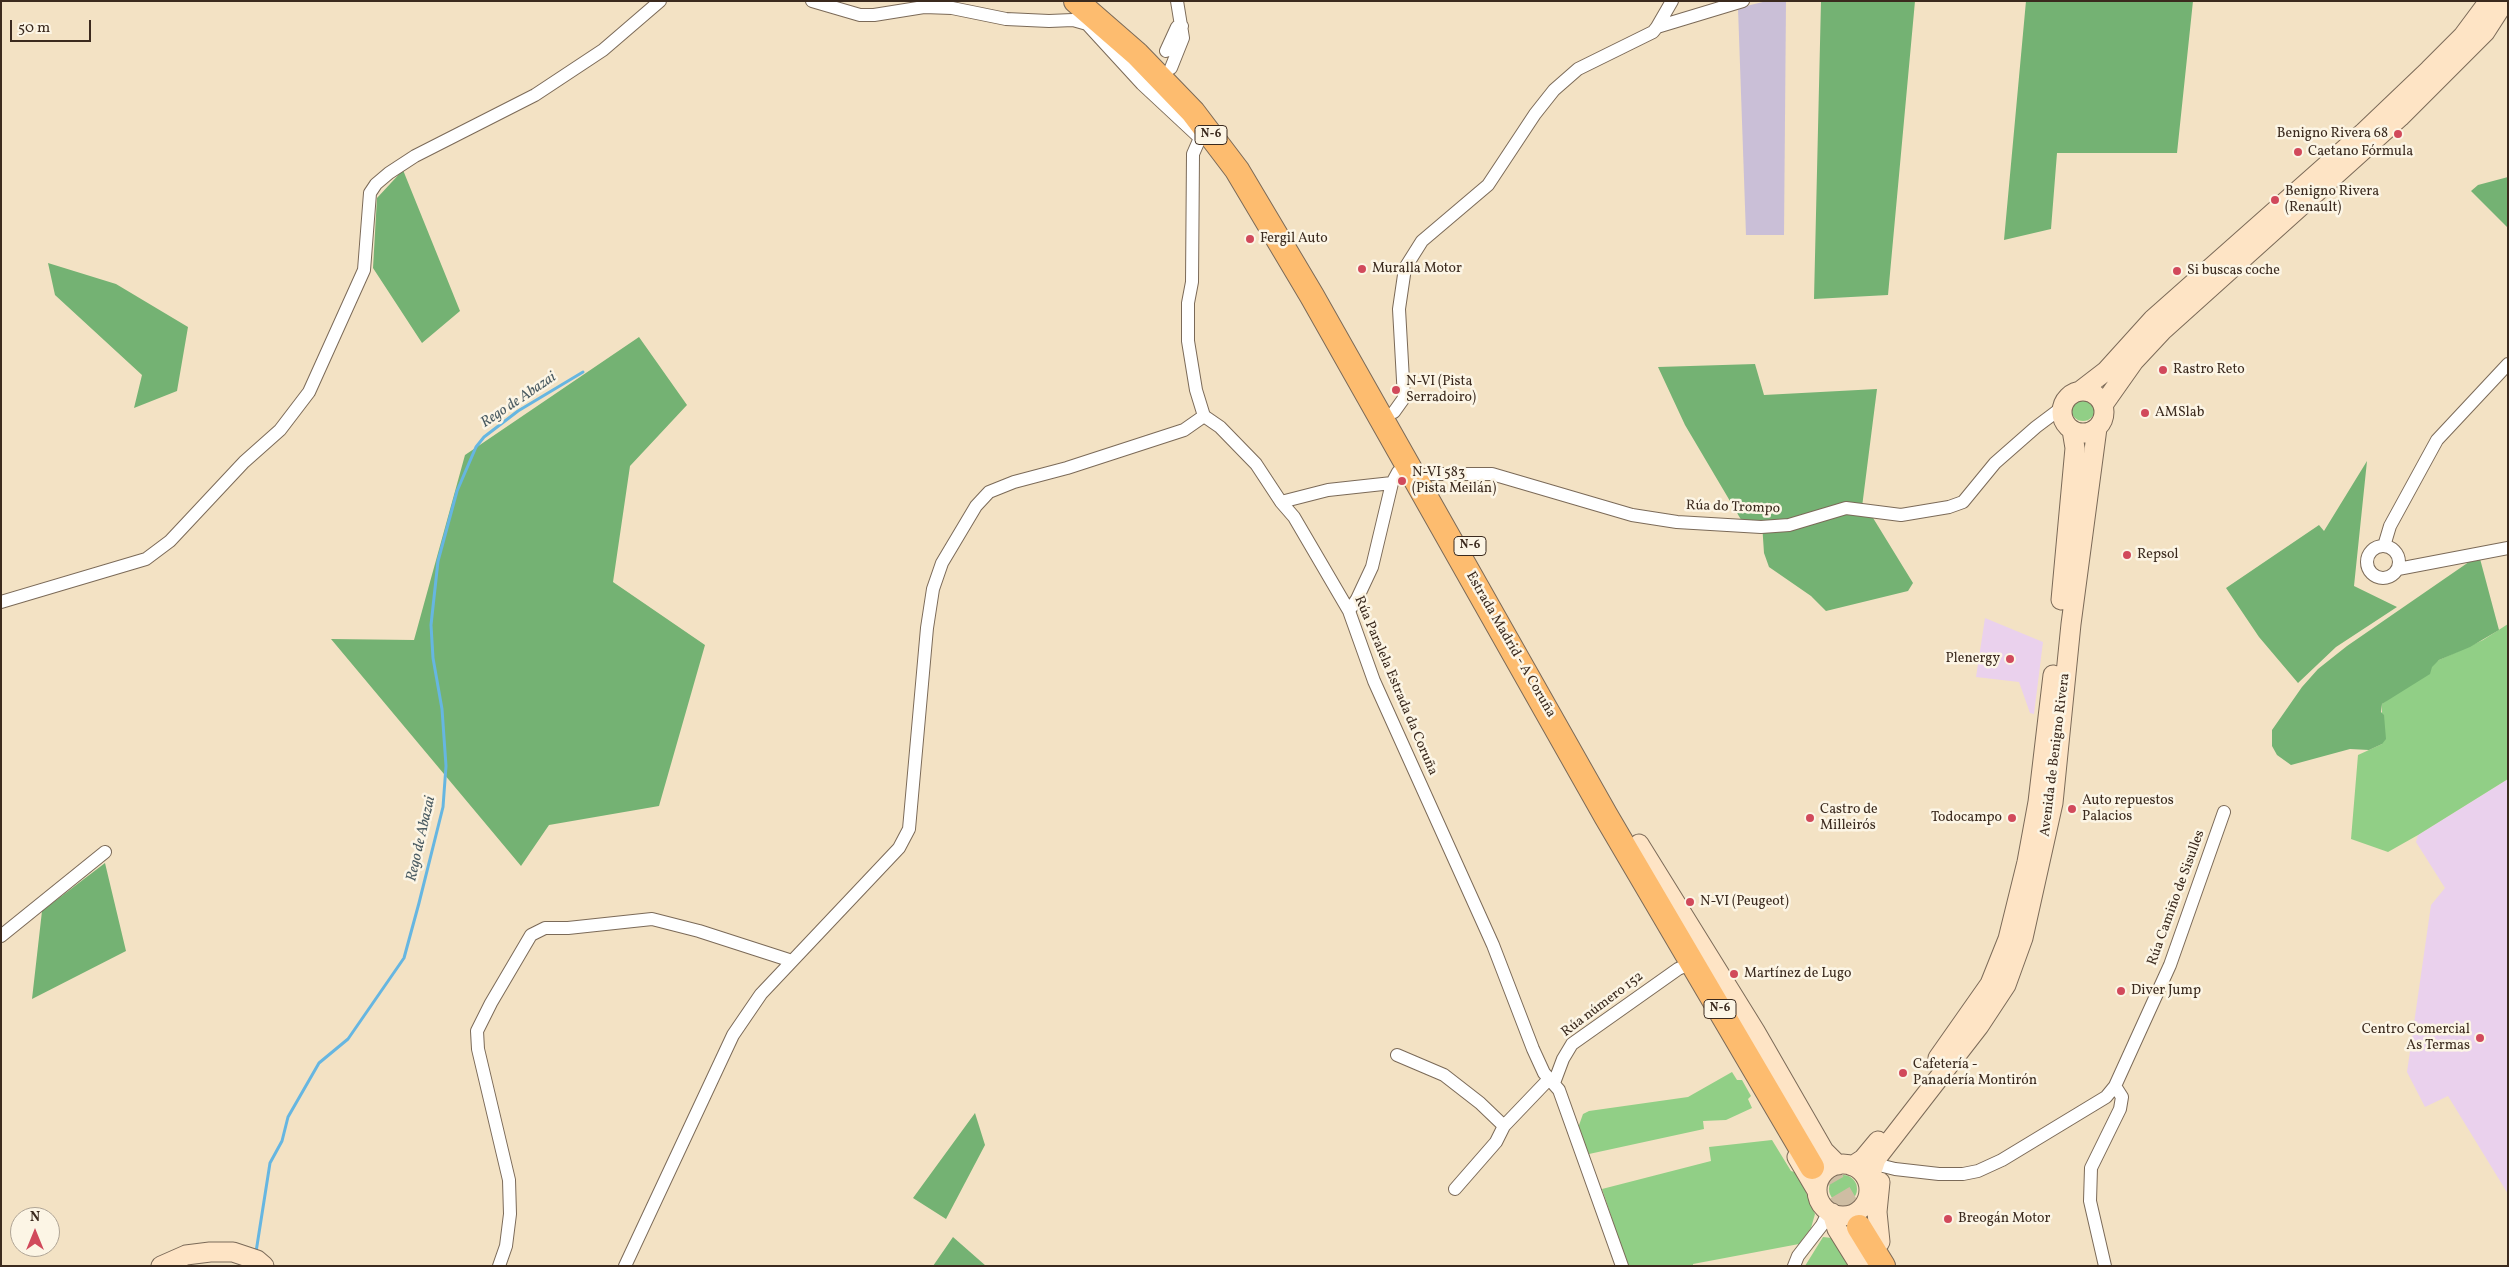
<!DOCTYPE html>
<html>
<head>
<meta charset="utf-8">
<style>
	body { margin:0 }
	#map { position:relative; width:2509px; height:1267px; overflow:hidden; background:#f3e2c4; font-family:Vollkorn,serif }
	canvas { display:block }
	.frame { position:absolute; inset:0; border:2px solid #3b2a1e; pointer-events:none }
	.north { position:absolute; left:10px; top:1207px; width:50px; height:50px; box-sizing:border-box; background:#fcf5e5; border:1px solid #afa495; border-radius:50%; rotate:0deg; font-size:14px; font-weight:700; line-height:20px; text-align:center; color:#3b2a1e }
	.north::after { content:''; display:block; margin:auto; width:18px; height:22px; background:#d1495b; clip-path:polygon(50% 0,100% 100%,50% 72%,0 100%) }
	.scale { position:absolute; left:10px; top:20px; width:81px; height:22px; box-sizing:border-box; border:2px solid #3b2a1e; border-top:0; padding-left:6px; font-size:15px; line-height:18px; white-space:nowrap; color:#3b2a1e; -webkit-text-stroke:4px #fcf5e5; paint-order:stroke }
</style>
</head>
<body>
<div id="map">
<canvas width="2509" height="1267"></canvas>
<div class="frame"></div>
<div class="north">N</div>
<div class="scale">50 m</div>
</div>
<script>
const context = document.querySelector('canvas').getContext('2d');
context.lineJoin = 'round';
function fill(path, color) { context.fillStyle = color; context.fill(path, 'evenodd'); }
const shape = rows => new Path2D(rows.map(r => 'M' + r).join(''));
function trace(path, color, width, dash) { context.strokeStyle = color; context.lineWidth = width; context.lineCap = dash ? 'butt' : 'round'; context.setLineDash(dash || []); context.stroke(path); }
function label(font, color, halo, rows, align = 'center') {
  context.font = font + ' Vollkorn,serif'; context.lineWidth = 5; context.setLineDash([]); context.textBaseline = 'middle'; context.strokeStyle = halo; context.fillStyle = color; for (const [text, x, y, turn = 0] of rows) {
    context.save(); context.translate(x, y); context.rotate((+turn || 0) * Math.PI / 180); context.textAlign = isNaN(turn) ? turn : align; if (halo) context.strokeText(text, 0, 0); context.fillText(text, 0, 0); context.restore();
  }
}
const built = shape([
	[1985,618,2043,642,2034,714,2030,713,2019,682,1976,677],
	[2508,779,2508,1194,2448,1096,2425,1107,2407,1072,2431,905,2445,888,2416,842,2418,835]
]);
const industrial = shape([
	[1767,1,1786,1,1784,235,1746,235,1738,8]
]);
const green = shape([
	'2071 409a12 12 0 1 1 24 0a12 12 0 1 1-24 0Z',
	[2508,624,2508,779,2418,835,2388,852,2351,839,2358,755,2382,744,2382,704,2439,660,2483,640],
	[1732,1072,1737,1080,1742,1080,1751,1096,1748,1099,1752,1108,1726,1120,1703,1121,1704,1129,1589,1154,1578,1128,1583,1114,1589,1111,1688,1097],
	[1772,1140,1791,1171,1798,1173,1815,1214,1811,1228,1799,1244,1693,1264,1693,1266,1628,1266,1602,1189,1711,1161,1709,1147],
	'1829 1189a14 14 0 1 1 28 0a14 14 0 1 1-28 0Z',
	[1823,1237,1832,1238,1853,1266,1805,1266]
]);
const forest = shape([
	[1821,1,1915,1,1888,295,1814,299],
	[2026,1,2193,1,2177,153,2057,153,2051,229,2004,240],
	[403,170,460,311,422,343,373,268,377,198],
	[2508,177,2508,228,2471,191,2478,185],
	[48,263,116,284,188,327,177,391,134,408,142,375,55,295],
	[639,337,687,405,630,466,613,582,705,645,659,806,549,825,521,866,331,639,414,640,465,455],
	[1755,364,1764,395,1877,389,1862,507,1870,513,1913,583,1908,591,1826,611,1811,596,1769,567,1764,553,1762,523,1743,523,1685,425,1658,367],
	[2367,461,2354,586,2397,607,2336,647,2298,683,2259,637,2226,588,2319,525,2324,531],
	[2479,555,2499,630,2470,647,2439,660,2432,667,2430,674,2382,704,2381,712,2384,715,2386,739,2382,744,2369,750,2350,749,2291,765,2277,755,2272,746,2272,730,2302,687,2318,669,2347,646],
	[105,863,126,951,32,999,42,911],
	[975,1113,985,1145,946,1219,913,1198],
	[953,1237,986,1266,933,1266]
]);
const stream = shape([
	[256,1252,270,1163,282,1141,288,1117,319,1063,348,1039,404,958,419,903,443,807,446,766,442,709,433,658,431,625,438,561,457,491,476,447,484,437,518,411,583,372]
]);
const highwayTunnel = shape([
	[1821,1162,1859,1227]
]);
const street = shape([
	[812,1,860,15,874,15,924,7,952,8,1006,19,1049,21,1073,20,1087,24,1142,84,1200,138],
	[1657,27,1672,1],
	[1166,51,1177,27,1182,26],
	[1171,68,1183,38,1177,1],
	[1208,131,1200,138,1193,154,1192,282,1188,303,1188,341,1196,390,1204,416,1220,427,1256,464,1281,502,1294,517,1349,611,1374,681,1493,945,1533,1049,1544,1073,1559,1090,1622,1266],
	[1394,412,1404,398,1399,309,1405,268,1422,241,1488,185,1535,114,1554,90,1578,69,1653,32,1657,27,1743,1],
	[1428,474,1492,474,1632,515,1677,522,1761,527,1789,525,1846,508,1901,515,1949,507,1963,502,1995,463,2036,427,2056,412,2062,411],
	[1281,502,1328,490,1392,483],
	'2367 562a16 16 0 1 1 32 0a16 16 0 1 1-32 0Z',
	[2384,546,2390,526,2437,440,2508,364],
	[2398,569,2508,548],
	[1,602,146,559,170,541,244,462,280,430,309,392,364,270,370,193,376,184,389,173,415,156,535,95,603,50,660,1],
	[1349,611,1357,599,1372,567,1392,483,1398,472,1408,467],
	[1,936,105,852],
	[1397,1055,1444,1075,1480,1103,1504,1126],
	[1554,1083,1563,1059,1572,1044,1678,969,1687,965],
	[1883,1166,1895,1169,1939,1174,1963,1174,1978,1171,2002,1160,2106,1097,2115,1086,2170,965,2224,812],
	[1455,1189,1496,1142,1504,1126,1549,1079],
	[499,1266,506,1246,510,1214,509,1180,478,1049,477,1031,491,1003,531,935,545,928,568,928,652,919,699,931,792,961],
	[625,1266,733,1035,761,994,899,848,909,829,927,628,933,589,942,563,976,506,989,492,1014,482,1067,468,1184,430,1204,416],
	[1794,1266,1798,1256,1822,1225,1829,1211],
	[2105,1266,2090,1201,2091,1168,2120,1109,2122,1097,2115,1086]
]);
const secondary = shape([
	'2062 412a21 21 0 1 1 42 0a21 21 0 1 1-42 0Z',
	[2080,391,2106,371,2153,319,2364,132,2429,70,2463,36,2489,1],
	[2103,405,2134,361,2162,331,2400,117,2485,32,2505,1],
	[2061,600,2075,448,2072,430],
	[1639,844,1755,1031,1824,1151,1838,1165],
	[1938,1058,1990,984,2008,939,2027,862,2038,802,2053,675],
	[1797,1157,1817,1191],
	'1817 1190a26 26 0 1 1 52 0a26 26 0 1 1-52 0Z',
	[1852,1166,1863,1159,1878,1141],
	[1868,1183,1876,1159,1979,1026,2006,985,2023,938,2053,803,2071,624,2097,428],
	[1832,1213,1837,1229,1860,1266],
	[1880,1242,1877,1212,1880,1182],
	[161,1266,186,1255,210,1252,233,1252,257,1260,264,1266]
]);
const highway = shape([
	[1076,1,1137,54,1193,112,1237,170,1312,296,1606,816,1812,1167],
	[1859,1227,1883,1266]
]);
const markers = [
	[2398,134,5,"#d1495b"],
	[2298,152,5,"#d1495b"],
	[2275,200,5,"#d1495b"],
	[1250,239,5,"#d1495b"],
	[1362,269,5,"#d1495b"],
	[2177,271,5,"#d1495b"],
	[2163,370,5,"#d1495b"],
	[1396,390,5,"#d1495b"],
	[2145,413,5,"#d1495b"],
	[1402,481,5,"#d1495b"],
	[2127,555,5,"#d1495b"],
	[2010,659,5,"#d1495b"],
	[2072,809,5,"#d1495b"],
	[1810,818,5,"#d1495b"],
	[2012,818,5,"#d1495b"],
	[1690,902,5,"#d1495b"],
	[1734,974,5,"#d1495b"],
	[2121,991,5,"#d1495b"],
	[2480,1038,5,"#d1495b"],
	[1903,1073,5,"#d1495b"],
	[1948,1219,5,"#d1495b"]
];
const shields = [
	[1211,135,32],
	[1470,546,32],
	[1720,1009,32]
];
const shieldNames = [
	["N-6",1211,135],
	["N-6",1470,546],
	["N-6",1720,1009]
];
const poiNames = [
	["Benigno Rivera 68",2388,134,"right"],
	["Caetano Fórmula",2308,152],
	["Benigno Rivera",2285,192],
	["(Renault)",2285,208],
	["Fergil Auto",1260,239],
	["Muralla Motor",1372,269],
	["Si buscas coche",2187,271],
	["Rastro Reto",2173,370],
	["N-VI (Pista",1406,382],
	["Serradoiro)",1406,398],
	["AMSlab",2155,413],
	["N-VI 583",1412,473],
	["(Pista Meilán)",1412,489],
	["Repsol",2137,555],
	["Plenergy",2000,659,"right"],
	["Auto repuestos",2082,801],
	["Palacios",2082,817],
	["Castro de",1820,810],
	["Milleirós",1820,826],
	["Todocampo",2002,818,"right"],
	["N-VI (Peugeot)",1700,902],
	["Martínez de Lugo",1744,974],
	["Diver Jump",2131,991],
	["Centro Comercial",2470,1030,"right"],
	["As Termas",2470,1046,"right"],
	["Cafetería -",1913,1065],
	["Panadería Montirón",1913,1081],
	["Breogán Motor",1958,1219]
];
const streetNames = [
	["Rúa do Trompo",1733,508,2],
	["Estrada Madrid - A Coruña",1510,645,60],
	["Rúa Paralela Estrada da Coruña",1395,686,67],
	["Avenida de Benigno Rivera",2056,755,-83],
	["Rúa Camiño de Sisulles",2177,898,-70],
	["Rúa número 152",1603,1005,-37]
];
const waterNames = [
	["Rego de Abazai",519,401,-34],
	["Rego de Abazai",422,839,-77]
];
fill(built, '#ead1ed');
fill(industrial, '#cabfd7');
fill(green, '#91cf86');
fill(forest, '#74b273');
trace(stream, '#66b6e1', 3);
trace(highwayTunnel, '#cebda3', 24, [24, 12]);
trace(street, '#7b6a58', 14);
trace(secondary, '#7b6a58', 21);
trace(highway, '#7b6a58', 26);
trace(street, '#fff', 12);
trace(secondary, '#fee4c5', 19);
trace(highway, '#fdbc6f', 24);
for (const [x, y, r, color] of markers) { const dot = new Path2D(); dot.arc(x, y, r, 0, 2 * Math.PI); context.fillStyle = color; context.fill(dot); trace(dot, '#fcf5e5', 2); }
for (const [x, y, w] of shields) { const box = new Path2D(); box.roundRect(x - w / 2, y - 9.5, w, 19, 4); context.fillStyle = '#fcf5e5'; context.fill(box); trace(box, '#3b2a1e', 1); }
label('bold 12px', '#3b2a1e', null, shieldNames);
label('14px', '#3b2a1e', '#fcf5e5', poiNames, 'left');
label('14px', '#3b2a1e', '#fcf5e5', streetNames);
label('italic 15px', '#4a5b62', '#fcf5e5', waterNames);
</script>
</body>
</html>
